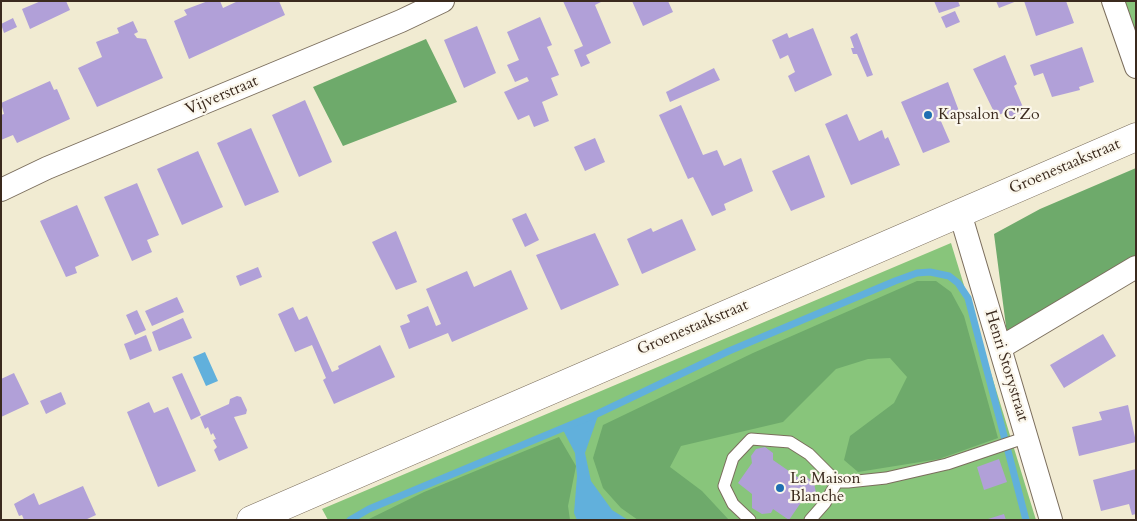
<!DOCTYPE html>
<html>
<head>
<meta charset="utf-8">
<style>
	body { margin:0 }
	#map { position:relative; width:1137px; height:521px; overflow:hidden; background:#f1ebd2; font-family:Cardo,serif }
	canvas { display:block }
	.frame { position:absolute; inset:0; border:2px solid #3b2a1e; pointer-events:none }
</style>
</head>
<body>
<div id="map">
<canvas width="1137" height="521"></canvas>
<div class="frame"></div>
</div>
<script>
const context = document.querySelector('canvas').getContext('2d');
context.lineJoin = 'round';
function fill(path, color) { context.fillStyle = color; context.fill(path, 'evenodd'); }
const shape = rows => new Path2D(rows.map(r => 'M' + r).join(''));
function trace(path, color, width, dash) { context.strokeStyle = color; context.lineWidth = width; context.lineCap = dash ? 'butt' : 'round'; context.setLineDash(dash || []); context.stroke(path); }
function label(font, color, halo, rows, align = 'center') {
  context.font = font + ' Cardo,serif'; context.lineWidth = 4.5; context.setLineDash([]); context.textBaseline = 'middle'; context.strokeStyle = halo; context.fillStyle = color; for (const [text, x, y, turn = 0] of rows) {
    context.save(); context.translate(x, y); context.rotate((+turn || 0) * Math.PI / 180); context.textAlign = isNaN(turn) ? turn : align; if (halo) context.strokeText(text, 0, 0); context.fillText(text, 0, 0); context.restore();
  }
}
const green = shape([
	[1122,1,1136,1,1136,36],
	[951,243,1036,520,328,520,322,509]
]);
const forest = shape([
	[426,39,457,102,343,146,313,87],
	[1136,168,1136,259,1007,334,994,234,1040,209],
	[917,281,936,281,951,292,964,316,998,438,939,459,858,472,844,460,850,436,894,403,907,377,890,358,868,359,836,369,783,422,681,446,670,467,702,491,729,520,638,520,621,508,603,488,593,458,603,425,753,353],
	[559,437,576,466,568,506,570,520,367,520,424,492]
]);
const water = shape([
	[205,352,218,381,206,386,193,357],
	[599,413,585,453,591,481,612,510,628,520,577,520,574,513,577,476,575,453,562,428]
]);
const stream = shape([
	[350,520,369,509,599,413,729,351,895,281,917,273,930,272,949,276,958,283,968,298,1026,520]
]);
const building = shape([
	[41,1,66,1,70,10,30,29,22,9],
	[208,1,220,1,223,8,238,1,279,1,285,15,189,59,174,21,187,15,184,10],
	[563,1,603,1,595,5,611,43,586,55,590,63,581,67,574,50,583,46],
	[632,1,668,1,673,12,643,26],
	[934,1,958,1,960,6,939,13],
	[996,1,1017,1,999,8],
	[1024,1,1066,1,1074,23,1036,36],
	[955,11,960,22,946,28,941,17],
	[540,17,552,45,547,47,559,75,551,78,558,95,542,102,549,121,534,127,529,115,518,120,504,92,529,81,527,77,515,82,507,65,519,60,507,32],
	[13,18,17,27,4,33,1,24],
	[133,21,138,32,134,34,137,38,146,39,163,78,97,107,78,68,102,57,96,42,119,33,117,28],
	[477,26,496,73,464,88,444,40],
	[813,28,832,75,795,92,788,76,795,72,788,55,780,59,772,40,787,33,789,38],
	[857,33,873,75,867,77,857,54,853,54,851,48,854,48,850,37],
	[1082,47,1094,82,1079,87,1080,90,1052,97,1043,73,1034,76,1030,65],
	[1005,55,1017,84,1014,86,1025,112,1010,118,1008,111,996,116,973,69],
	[714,68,720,80,670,102,666,92],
	[50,81,54,90,57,89,70,119,17,143,13,135,1,140,1,115,4,114,1,103],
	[948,82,959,111,940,119,950,142,923,153,901,102],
	[305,100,332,162,299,177,272,115],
	[681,105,703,155,717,150,724,166,741,158,753,191,724,204,726,210,712,216,693,177,688,179,659,115],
	[847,114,859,141,882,130,885,139,888,137,900,165,851,185,825,124],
	[251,128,279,192,245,206,217,143],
	[595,138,605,162,585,171,574,147],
	[198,151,223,207,182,225,157,169],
	[809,155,825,197,791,211,772,171],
	[137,183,159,235,147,240,152,252,132,261,104,197],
	[77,205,99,256,75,267,77,273,66,277,40,221],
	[526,213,539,240,525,247,512,219],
	[682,219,696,250,642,274,627,239,651,228,653,232],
	[396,231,417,282,396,290,372,242],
	[595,233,619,285,561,310,536,255],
	[258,267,262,277,240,286,236,276],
	[511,270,528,309,452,342,448,333,409,349,400,326,410,322,407,315,428,306,436,326,441,324,426,289,467,271,474,287],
	[177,297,184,312,152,326,145,311],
	[293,307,299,320,307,316,332,372,339,369,338,366,380,345,395,377,334,404,323,380,326,378,312,345,295,352,278,314],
	[137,310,146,330,135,335,126,315],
	[183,318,192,338,159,351,152,332],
	[1103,334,1116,356,1064,388,1050,365],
	[146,335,152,351,130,360,124,344],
	[14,373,29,404,1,417,1,379],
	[182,373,201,415,191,420,172,377],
	[61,392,66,404,46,414,40,401],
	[237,396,241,397,247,410,246,414,234,417,248,448,219,461,214,450,217,447,213,440,216,439,213,433,211,435,208,427,205,429,200,417,229,404,230,399],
	[149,402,154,413,168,407,196,471,158,487,127,412],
	[1128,405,1136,442,1079,456,1072,427,1102,420,1099,412],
	[765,447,773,453,773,460,799,478,807,477,814,483,816,493,811,499,802,501,789,520,773,509,771,513,762,514,752,508,752,494,738,483,752,463,751,456,756,449],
	[999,459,1007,482,984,490,977,467],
	[1136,469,1136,514,1132,515,1129,504,1101,511,1093,480],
	[83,486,96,515,85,520,24,520,22,515,19,516,14,504,34,493,39,505],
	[1004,514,1006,520,988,520,988,519]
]);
const lane = shape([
	[750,520,733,504,724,486,733,458,751,439,790,442,809,454,837,482,848,482,886,478,947,464,1027,437],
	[810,520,825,503,837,482]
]);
const street = shape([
	[1113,1,1136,67],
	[1,190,47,168,401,21,443,1],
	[960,213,1051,520],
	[1000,348,1136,267]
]);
const secondary = shape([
	[251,520,1136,137]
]);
const markers = [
	[928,115,5,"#1f6fb2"],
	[780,488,5,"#1f6fb2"]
];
const streetNames = [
	["Vijverstraat",222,96,-23],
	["Groenestaakstraat",1065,167,-23],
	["Groenestaakstraat",693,328,-23],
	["Henri Storystraat",1006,366,73]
];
const poiNames = [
	["Kapsalon C'Zo",938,115],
	["La Maison",790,479],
	["Blanche",790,497]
];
fill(green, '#88c57b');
fill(forest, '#6eaa6b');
fill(water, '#61b0dc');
trace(stream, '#61b0dc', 7);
fill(building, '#b1a0d8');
trace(lane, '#7b6e5d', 13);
trace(street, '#7b6e5d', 24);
trace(secondary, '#7b6e5d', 29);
trace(lane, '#fff', 11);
trace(street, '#fff', 22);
trace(secondary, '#fff', 28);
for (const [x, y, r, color] of markers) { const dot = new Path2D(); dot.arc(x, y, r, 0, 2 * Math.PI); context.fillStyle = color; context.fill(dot); trace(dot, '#fbf7ec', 2); }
label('16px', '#3b2a1e', '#fbf7ec', streetNames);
label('16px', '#3b2a1e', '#fbf7ec', poiNames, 'left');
</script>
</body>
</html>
